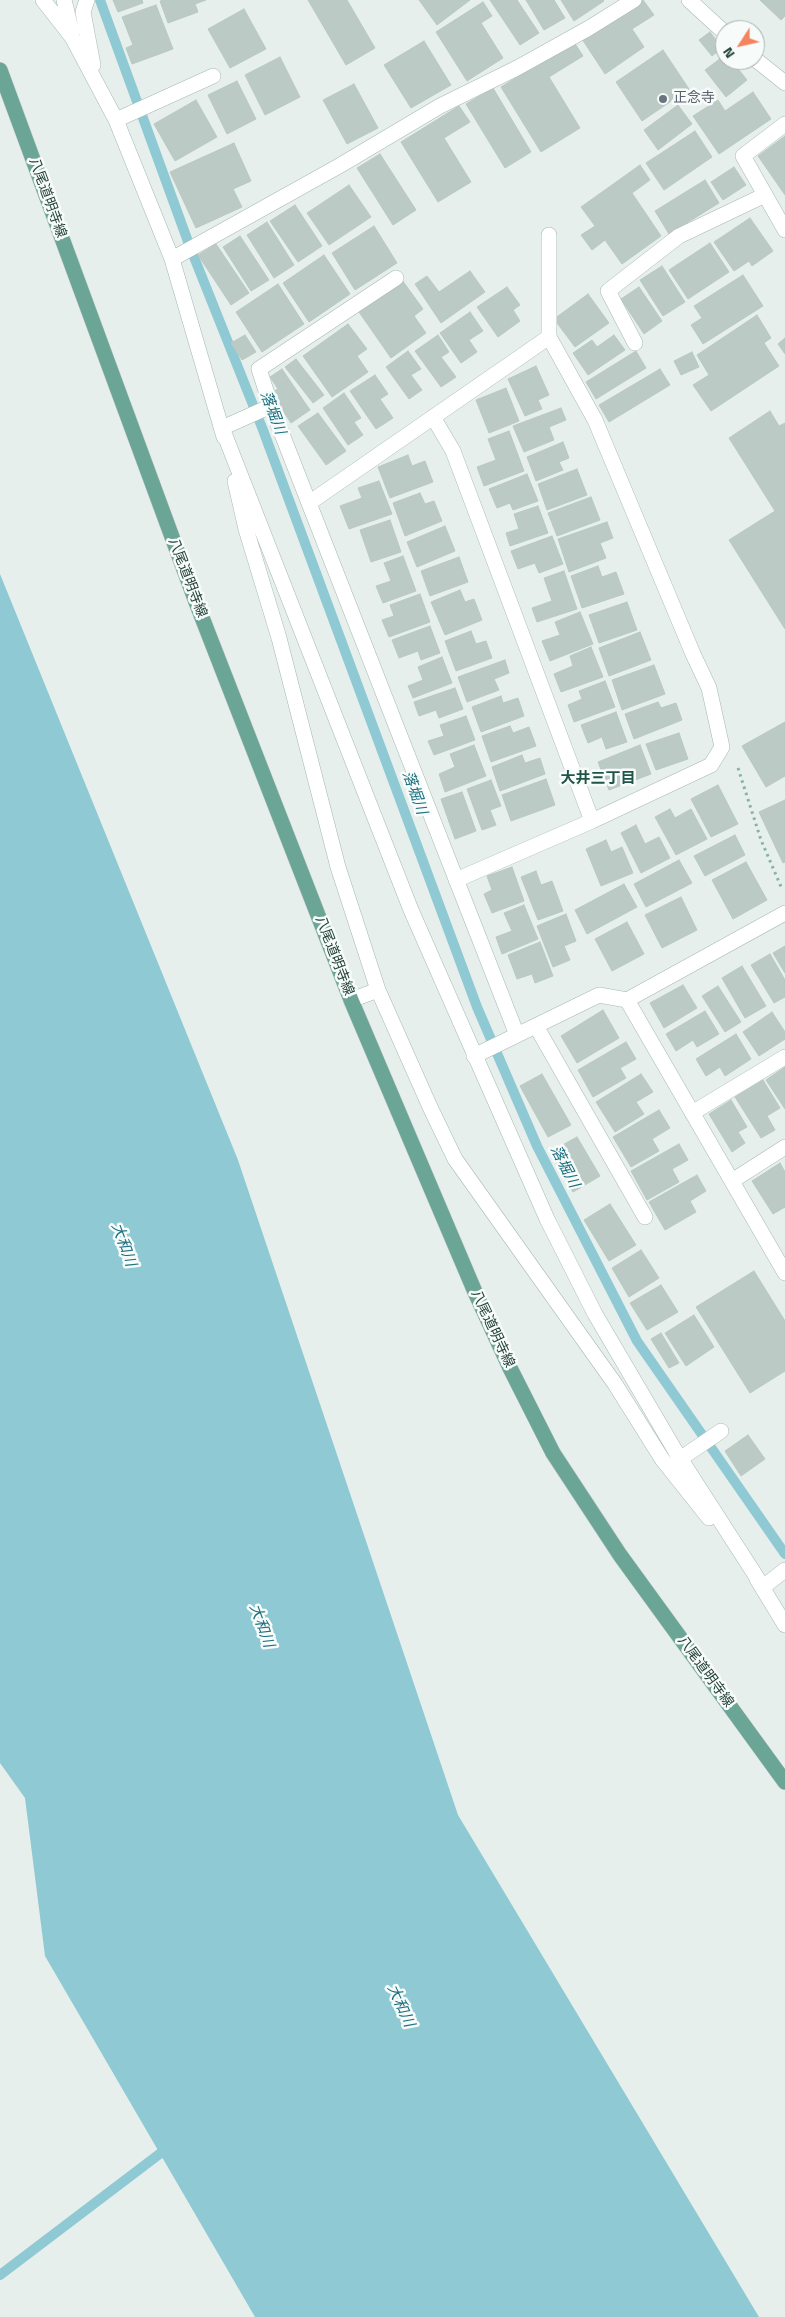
<!DOCTYPE html>
<html>
<head>
<meta charset="utf-8">
<style>
	body { margin:0 }
	#map { position:relative; width:785px; height:2317px; overflow:hidden; background:#e6efeb; font-family:"Titillium Web",sans-serif }
	canvas { display:block }
	.north { position:absolute; left:715px; top:20px; width:50px; height:50px; box-sizing:border-box; background:#f7fbf9; border:1px solid #a3b1ad; border-radius:50%; rotate:235deg; font-size:14px; font-weight:700; line-height:20px; text-align:center; color:#24423a }
	.north::after { content:''; display:block; margin:auto; width:18px; height:22px; background:#f4845f; clip-path:polygon(50% 0,100% 100%,50% 72%,0 100%) }
</style>
</head>
<body>
<div id="map">
<canvas width="785" height="2317"></canvas>
<div class="north">N</div>
</div>
<script>
const context = document.querySelector('canvas').getContext('2d');
context.lineJoin = 'round';
function fill(path, color) { context.fillStyle = color; context.fill(path, 'evenodd'); }
const shape = rows => new Path2D(rows.map(r => 'M' + r).join(''));
function trace(path, color, width, dash) { context.strokeStyle = color; context.lineWidth = width; context.lineCap = dash ? 'butt' : 'round'; context.setLineDash(dash || []); context.stroke(path); }
function label(font, color, halo, rows, align = 'center') {
  context.font = font + ' "Titillium Web","Noto Sans JP",sans-serif'; context.lineWidth = 5; context.setLineDash([]); context.textBaseline = 'middle'; context.strokeStyle = halo; context.fillStyle = color; for (const [text, x, y, turn = 0] of rows) {
    context.save(); context.translate(x, y); context.rotate((+turn || 0) * Math.PI / 180); context.textAlign = isNaN(turn) ? turn : align; if (halo) context.strokeText(text, 0, 0); context.fillText(text, 0, 0); context.restore();
  }
}
const water = shape([
	[0,574,238,1160,458,1815,759,2317,255,2317,45,1956,25,1798,0,1763]
]);
const stream = shape([
	[100,0,190,247,263,430,477,1007,537,1146,637,1341,785,1554],
	[0,2275,170,2146]
]);
const building = shape([
	[113,0,142,0,143,3,118,12,113,0],
	[164,0,206,0,195,4,198,12,168,23,160,1,164,0],
	[308,0,347,0,375,48,346,65,308,0],
	[419,0,470,0,437,25,419,0],
	[490,0,517,0,539,33,520,45,490,0],
	[526,0,554,0,565,18,544,30,526,0],
	[561,0,603,0,604,1,574,21,561,0],
	[640,0,643,0,654,15,632,29,644,47,605,74,582,39,640,0],
	[760,0,785,0,785,16,781,20,760,0],
	[483,2,492,16,481,23,503,58,467,81,436,32,483,2],
	[156,5,173,49,132,64,126,48,133,45,122,17,156,5],
	[244,9,266,49,230,68,208,29,244,9],
	[710,32,722,48,712,56,699,40,710,32],
	[424,41,451,85,411,108,384,65,424,41],
	[574,42,583,56,549,77,580,128,541,152,501,87,574,42],
	[663,50,689,89,642,121,616,82,663,50],
	[725,55,725,60,731,60,747,80,726,97,705,70,725,55],
	[280,57,300,97,265,115,245,75,280,57],
	[237,81,256,119,227,134,208,95,237,81],
	[354,84,378,128,347,144,323,100,354,84],
	[493,88,531,152,505,168,466,104,493,88],
	[753,92,771,119,719,154,693,116,718,100,725,111,753,92],
	[196,100,217,137,175,161,154,124,196,100],
	[678,105,692,124,658,150,644,130,678,105],
	[459,106,470,122,444,138,471,182,438,202,401,142,459,106],
	[695,131,712,157,664,190,646,163,695,131],
	[785,136,785,195,758,156,785,136],
	[234,143,251,181,233,189,242,207,196,228,170,172,234,143],
	[380,154,416,210,393,225,357,168,380,154],
	[640,165,650,180,632,193,661,236,622,264,605,240,592,250,581,235,595,226,581,207,640,165],
	[734,167,746,185,723,200,711,182,734,167],
	[705,180,719,203,669,234,655,211,705,180],
	[349,185,371,217,329,245,307,213,349,185],
	[295,205,322,246,298,262,270,221,295,205],
	[750,218,773,251,752,266,749,261,734,271,714,242,750,218],
	[267,222,294,265,274,278,247,235,267,222],
	[374,226,397,263,355,290,332,253,374,226],
	[240,236,269,280,251,291,223,247,240,236],
	[710,243,729,272,688,299,669,270,710,243],
	[216,244,249,293,231,305,198,255,216,244],
	[324,255,350,294,309,322,283,283,324,255],
	[662,266,685,302,663,316,640,280,662,266],
	[470,271,485,292,441,323,415,284,427,276,439,292,470,271],
	[743,275,763,306,703,344,691,325,702,318,694,306,743,275],
	[402,280,423,309,414,316,426,333,391,358,359,312,402,280],
	[278,284,304,324,262,352,236,312,278,284],
	[507,287,520,305,513,310,520,321,498,337,477,307,507,287],
	[639,287,662,321,644,334,621,299,639,287],
	[588,294,609,323,575,347,554,319,588,294],
	[470,312,483,331,469,340,477,352,461,363,440,333,470,312],
	[757,315,771,338,764,343,779,366,711,411,693,385,709,375,697,355,757,315],
	[348,324,367,349,357,356,368,372,332,397,303,356,348,324],
	[245,335,256,352,242,360,231,343,245,335],
	[438,335,449,352,441,357,456,377,441,387,415,351,438,335],
	[614,335,625,350,588,375,573,353,592,340,597,347,614,335],
	[785,338,785,354,778,344,785,338],
	[408,351,421,369,411,375,422,390,409,399,386,367,408,351],
	[636,351,646,368,596,399,586,382,636,351],
	[692,352,699,367,681,375,674,361,692,352],
	[296,359,324,395,313,403,285,367,296,359],
	[536,366,549,395,538,400,542,409,525,416,508,379,536,366],
	[282,369,310,410,291,423,271,393,278,389,270,377,282,369],
	[660,369,670,385,609,422,599,405,660,369],
	[375,375,388,394,380,399,393,418,376,429,350,391,375,375],
	[506,388,519,421,489,433,476,400,506,388],
	[344,393,361,418,354,422,363,435,348,445,323,408,344,393],
	[561,408,566,420,549,427,554,440,524,452,513,426,561,408],
	[770,411,779,426,785,423,785,629,729,540,775,511,729,438,770,411],
	[318,413,346,451,326,465,298,426,318,413],
	[509,431,524,471,484,486,477,467,496,460,488,439,509,431],
	[563,442,569,458,559,462,563,470,536,481,527,457,563,442],
	[408,455,412,466,425,461,433,482,390,498,378,467,408,455],
	[577,469,587,495,547,510,538,484,577,469],
	[527,474,538,501,513,510,510,503,497,508,489,489,527,474],
	[379,481,392,514,349,529,340,506,362,498,358,488,379,481],
	[420,493,425,504,434,501,442,521,405,536,393,503,420,493],
	[591,497,600,520,557,536,548,513,591,497],
	[538,506,548,533,510,546,506,533,519,529,514,514,538,506],
	[390,520,401,552,371,562,360,530,390,520],
	[607,522,613,538,600,543,606,558,569,572,558,539,607,522],
	[445,526,455,551,417,567,407,542,445,526],
	[552,536,563,564,539,573,535,563,518,569,511,551,552,536],
	[403,556,416,591,383,603,376,586,391,581,384,563,403,556],
	[459,557,468,582,430,596,421,571,459,557],
	[598,566,602,577,616,572,624,594,582,608,571,576,598,566],
	[564,571,577,609,537,622,532,608,552,601,544,578,564,571],
	[460,590,465,602,474,599,482,620,445,635,431,602,460,590],
	[420,594,430,622,389,637,382,620,394,616,390,605,420,594],
	[627,602,637,630,599,643,589,615,627,602],
	[580,612,593,644,550,661,542,641,560,635,555,622,580,612],
	[430,626,440,653,421,660,418,651,399,658,392,640,430,626],
	[471,631,476,644,486,641,492,658,456,671,445,641,471,631],
	[640,632,651,660,609,676,599,648,640,632],
	[591,647,603,677,561,692,554,674,573,666,570,656,591,647],
	[442,657,452,683,413,698,408,686,423,680,418,667,442,657],
	[505,660,509,673,494,679,499,690,467,702,458,677,505,660],
	[654,665,665,694,622,710,612,680,654,665],
	[605,681,615,707,574,722,568,705,582,699,579,691,605,681],
	[455,688,463,709,439,718,436,710,419,716,414,702,455,688],
	[501,696,503,703,518,698,524,716,481,732,472,707,501,696],
	[658,702,661,708,676,703,682,720,634,739,625,714,658,702],
	[616,712,627,742,606,749,602,737,588,743,581,725,616,712],
	[466,716,475,740,434,755,428,741,444,736,440,725,466,716],
	[785,722,785,776,766,787,742,746,785,722],
	[510,726,513,733,529,727,536,746,491,762,482,736,510,726],
	[679,733,688,759,656,770,646,744,679,733],
	[474,745,486,776,445,792,439,774,455,767,450,754,474,745],
	[640,745,651,774,609,790,598,762,640,745],
	[522,755,525,763,540,758,545,774,500,791,492,767,522,755],
	[546,779,555,805,511,821,502,795,546,779],
	[491,780,501,806,490,810,496,825,482,830,467,789,491,780],
	[718,785,738,824,711,837,691,799,718,785],
	[462,792,476,831,455,839,441,799,462,792],
	[785,800,785,862,783,863,759,812,785,800],
	[670,809,675,818,691,809,707,839,676,855,655,817,670,809],
	[636,825,645,844,659,837,670,858,641,873,621,833,636,825],
	[735,835,745,855,705,876,694,856,735,835],
	[606,840,611,852,622,847,633,873,601,886,586,849,606,840],
	[679,860,692,883,646,907,634,884,679,860],
	[746,862,767,900,733,919,712,880,746,862],
	[512,867,524,901,492,913,484,894,492,890,487,876,512,867],
	[536,871,541,885,552,881,563,911,538,920,521,877,536,871],
	[624,884,637,907,587,934,575,910,624,884],
	[681,897,697,930,662,948,645,915,681,897],
	[524,905,538,939,502,954,496,937,512,931,504,913,524,905],
	[566,914,576,941,564,946,570,960,553,967,537,926,566,914],
	[627,922,644,954,612,971,595,939,627,922],
	[540,942,553,976,535,983,532,974,517,979,508,955,540,942],
	[785,946,785,973,773,953,785,946],
	[770,954,785,980,785,997,774,1003,751,965,770,954],
	[742,966,766,1006,745,1018,722,978,742,966],
	[683,985,697,1008,664,1028,650,1003,683,985],
	[718,986,741,1022,725,1032,702,996,718,986],
	[603,1010,619,1038,577,1063,561,1036,603,1010],
	[705,1011,719,1034,697,1047,693,1040,676,1051,666,1034,705,1011],
	[772,1012,785,1032,785,1039,759,1056,743,1032,772,1012],
	[736,1034,751,1059,725,1076,720,1067,706,1076,696,1059,736,1034],
	[626,1042,636,1059,620,1068,626,1078,593,1097,578,1070,626,1042],
	[785,1067,785,1109,766,1080,785,1067],
	[542,1074,571,1125,548,1137,520,1086,542,1074],
	[641,1074,653,1092,636,1102,644,1114,615,1132,596,1102,641,1074],
	[763,1080,780,1108,767,1116,775,1130,761,1138,735,1097,763,1080],
	[731,1100,747,1127,738,1132,745,1143,732,1152,709,1114,731,1100],
	[659,1110,670,1128,652,1139,659,1151,631,1167,613,1137,659,1110],
	[577,1137,600,1176,573,1192,550,1152,577,1137],
	[679,1144,688,1160,672,1169,679,1182,647,1200,631,1171,679,1144],
	[780,1163,785,1172,785,1207,773,1214,752,1181,780,1163],
	[697,1175,706,1191,690,1201,696,1212,665,1230,649,1202,697,1175],
	[610,1204,636,1245,609,1261,584,1220,610,1204],
	[641,1250,659,1278,629,1297,612,1268,641,1250],
	[754,1271,785,1321,785,1371,750,1393,696,1307,754,1271],
	[661,1285,678,1312,647,1330,630,1303,661,1285],
	[694,1315,714,1347,686,1366,665,1333,694,1315],
	[661,1333,679,1363,669,1368,651,1339,661,1333],
	[748,1435,765,1459,741,1476,725,1451,748,1435]
]);
const path = shape([
	[738,768,761,840,782,889]
]);
const minor = shape([
	[43,0,72,37,116,120,172,259,224,437],
	[64,0,72,33],
	[87,0,83,12,93,65],
	[689,0,725,33],
	[755,59,785,83],
	[116,120,213,76],
	[785,124,743,156,785,230],
	[172,259,339,166,440,106,517,68,589,28,634,0],
	[635,343,608,291,679,236,765,195],
	[271,406,259,369,396,278],
	[433,417,453,451,592,821],
	[235,481,246,529,279,638,338,867,378,990,430,1107,455,1159,615,1384,662,1459,709,1518],
	[309,503,549,337],
	[456,880,592,821,711,765,722,747,709,688,693,654,595,420,549,337,549,235],
	[351,1000,378,990],
	[627,1000,785,913],
	[536,1026,645,1217],
	[517,1035,271,406,262,410,222,428,411,910,547,1219,595,1314,676,1452,763,1587,785,1570],
	[474,1056,599,995,627,1000,785,1273],
	[692,1113,785,1057],
	[732,1181,785,1147],
	[680,1459,721,1431],
	[757,1579,785,1625]
]);
const major = shape([
	[0,70,196,602,351,1000,475,1292,510,1368,553,1453,620,1555,785,1782]
]);
const markers = [
	[663,99,5,"#6b7280"]
];
const worshipNames = [
	["正念寺",673,99]
];
const streetNames = [
	["八尾道明寺線",47,198,70],
	["八尾道明寺線",187,578,69],
	["八尾道明寺線",334,956,69],
	["八尾道明寺線",492,1329,65],
	["八尾道明寺線",705,1672,54]
];
const waterNames = [
	["落堀川",272,413,69],
	["落堀川",414,793,70],
	["落堀川",564,1167,63],
	["大和川",123,1245,70],
	["大和川",261,1626,70],
	["大和川",400,2006,66]
];
const neighbourhoodNames = [
	["大井三丁目",598,779]
];
fill(water, '#8ec9d4');
trace(stream, '#8ec9d4', 10);
fill(building, '#bbcac4');
trace(building, '#b8c9c2', 1);
trace(minor, '#a8b8b2', 16);
trace(major, '#c2cac8', 16);
trace(path, '#86b3a5', 3, [2.5, 4]);
trace(minor, '#fff', 15);
trace(major, '#6aa596', 15);
for (const [x, y, r, color] of markers) { const dot = new Path2D(); dot.arc(x, y, r, 0, 2 * Math.PI); context.fillStyle = color; context.fill(dot); trace(dot, '#f7fbf9', 2); }
label('14px', '#5b616d', '#f7fbf9', worshipNames, 'left');
label('14px', '#24423a', '#f7fbf9', streetNames);
label('italic 15px', '#1c6f80', '#f7fbf9', waterNames);
label('bold 15px', '#1f5548', '#f7fbf9', neighbourhoodNames);
</script>
</body>
</html>
